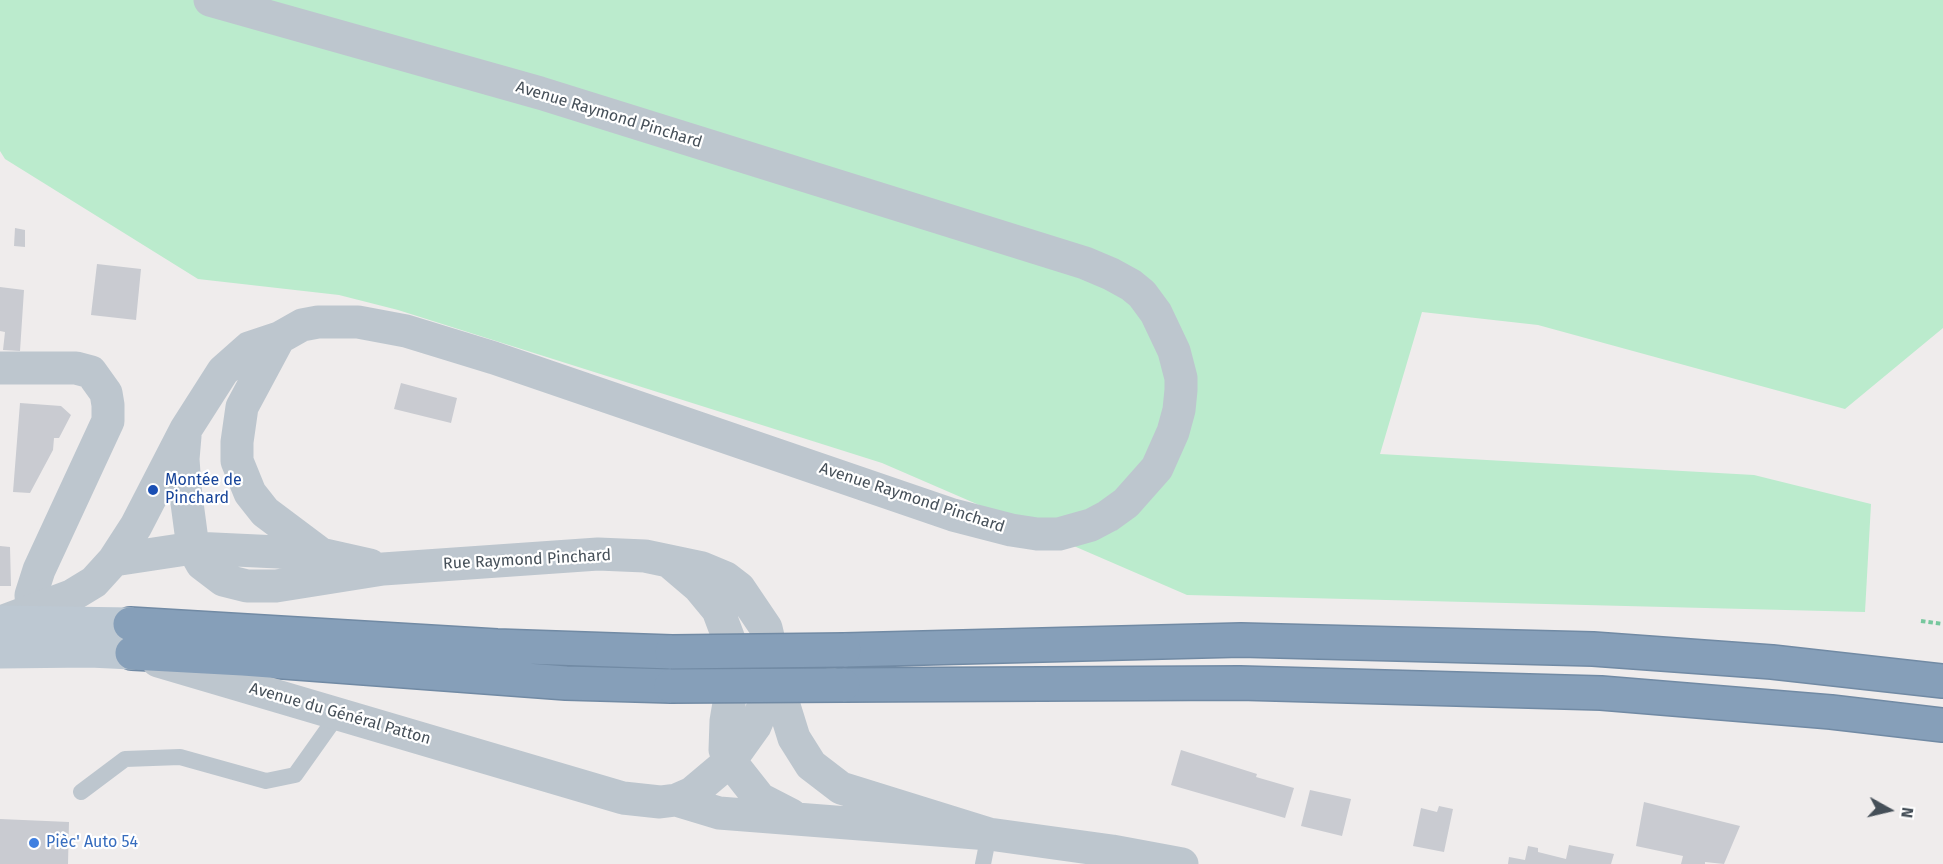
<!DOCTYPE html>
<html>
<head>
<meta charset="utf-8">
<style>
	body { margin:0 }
	#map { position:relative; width:1943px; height:864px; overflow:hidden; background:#efecec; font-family:"Fira Sans",sans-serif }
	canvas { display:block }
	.north { position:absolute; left:1859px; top:780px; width:60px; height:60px; -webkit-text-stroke:4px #fff; paint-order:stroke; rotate:98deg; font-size:16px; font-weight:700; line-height:24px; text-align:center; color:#454f58 }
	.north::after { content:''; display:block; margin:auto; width:21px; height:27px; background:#454f58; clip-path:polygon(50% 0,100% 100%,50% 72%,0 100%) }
</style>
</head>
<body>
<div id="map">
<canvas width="1943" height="864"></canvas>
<div class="north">N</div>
</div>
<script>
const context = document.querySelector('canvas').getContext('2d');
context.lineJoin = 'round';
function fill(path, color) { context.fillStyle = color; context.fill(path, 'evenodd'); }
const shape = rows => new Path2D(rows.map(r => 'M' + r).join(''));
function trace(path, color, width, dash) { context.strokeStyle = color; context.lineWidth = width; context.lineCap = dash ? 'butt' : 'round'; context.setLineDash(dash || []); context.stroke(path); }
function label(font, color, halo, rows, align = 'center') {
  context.font = font + ' "Fira Sans",sans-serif'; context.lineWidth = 4.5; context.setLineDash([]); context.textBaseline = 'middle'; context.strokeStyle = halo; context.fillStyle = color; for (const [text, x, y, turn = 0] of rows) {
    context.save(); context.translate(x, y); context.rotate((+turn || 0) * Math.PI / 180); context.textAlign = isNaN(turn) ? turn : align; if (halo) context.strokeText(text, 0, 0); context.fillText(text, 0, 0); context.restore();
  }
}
const green = shape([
	[0,0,1943,0,1943,328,1845,409,1538,325,1422,312,1380,454,1754,475,1871,504,1865,612,1187,595,882,463,398,310,339,295,198,279,5,159,0,151]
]);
const building = shape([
	[15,228,25,230,25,247,14,246],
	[97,264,141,269,136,320,91,315],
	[0,287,24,290,20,351,3,350,5,332,0,331],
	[401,383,457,398,451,423,394,409],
	[20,403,61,406,71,415,59,438,54,438,53,450,30,493,13,492],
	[0,546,10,547,11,586,0,586],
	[1181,750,1257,774,1256,777,1294,788,1285,818,1171,785],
	[1310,790,1351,799,1342,836,1301,826],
	[1644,802,1740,826,1724,864,1705,862,1705,864,1681,864,1683,856,1636,846],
	[1439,806,1453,809,1444,852,1413,846,1421,808,1437,812],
	[0,819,69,822,68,864,0,864],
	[1569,845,1614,854,1611,864,1508,864,1509,857,1525,860,1528,846,1538,848,1538,852,1566,859]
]);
const path = shape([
	[1921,621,1943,624]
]);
const service = shape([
	[81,792,125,759,180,757,266,781,295,775,339,713],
	[983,864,989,834]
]);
const minor = shape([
	[0,368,76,368,91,372,106,393,108,405,108,421,39,570,31,595,32,611]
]);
const tertiary = shape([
	[279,338,242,407,237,442,237,461,250,493,265,512,321,554],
	[185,436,183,459,185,488,193,548,202,564,223,580,247,586,276,586,383,569,598,554,645,556,702,568,726,578,739,588,766,628,785,709,794,738,811,765,841,788,989,834],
	[114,560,193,548,321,554,370,565],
	[672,564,699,587,718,610,730,642,734,658,734,674,726,721,725,750,730,761,760,799,791,815],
	[1,622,71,596,94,582,114,560,136,526,186,429,223,371,249,348,279,338,302,325,318,322,358,322,406,331,494,358,953,515,1011,530,1037,534,1059,534,1091,525,1108,516,1126,503,1157,468,1173,432,1179,410,1181,390,1181,378,1174,351,1156,313,1142,294,1131,285,1111,274,1085,263,540,93,210,0],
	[158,661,623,798,660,802,676,800,692,793,730,761,755,726,766,700,770,670],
	[676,800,719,813,989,834,1112,851,1182,864]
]);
const secondary = shape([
	[0,622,130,624],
	[0,652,90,651,132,653]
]);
const motorway = shape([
	[130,624,497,646,672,652],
	[844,650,1241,640,1593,649,1772,662,1943,681],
	[132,653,243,659,566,683,671,686],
	[843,685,1240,683,1601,693,1831,712,1943,725]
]);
const motorwayBridge = shape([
	[672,652,844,650],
	[671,686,843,685]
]);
const markers = [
	[153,490,6,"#1a4fb4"],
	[34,843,6,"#3f7fe0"]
];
const streetNames = [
	["Avenue Raymond Pinchard",609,115,17],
	["Avenue Raymond Pinchard",912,498,18],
	["Rue Raymond Pinchard",527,560,-3],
	["Avenue du Général Patton",340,714,16]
];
const transitNames = [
	["Montée de",165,481],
	["Pinchard",165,499]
];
const shopNames = [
	["Pièc' Auto 54",46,843]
];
fill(green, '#bbebcd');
fill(building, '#c9cbd1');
trace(motorway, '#718aa4', 36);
trace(path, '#76c79d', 4, [4.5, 3]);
trace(service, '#bdc6ce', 16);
trace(minor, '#bdc6ce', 33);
trace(tertiary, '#bdc6ce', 33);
trace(secondary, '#bdc8d2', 33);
trace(motorway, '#869fb9', 33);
trace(motorwayBridge, '#718aa4', 36, []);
trace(motorwayBridge, '#869fb9', 33);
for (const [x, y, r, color] of markers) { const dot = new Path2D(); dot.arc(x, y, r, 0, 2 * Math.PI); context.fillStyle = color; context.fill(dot); trace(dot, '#fff', 2); }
label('16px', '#454f58', '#fff', streetNames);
label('16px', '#164399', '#fff', transitNames, 'left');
label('16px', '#366cbe', '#fff', shopNames, 'left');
</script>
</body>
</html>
